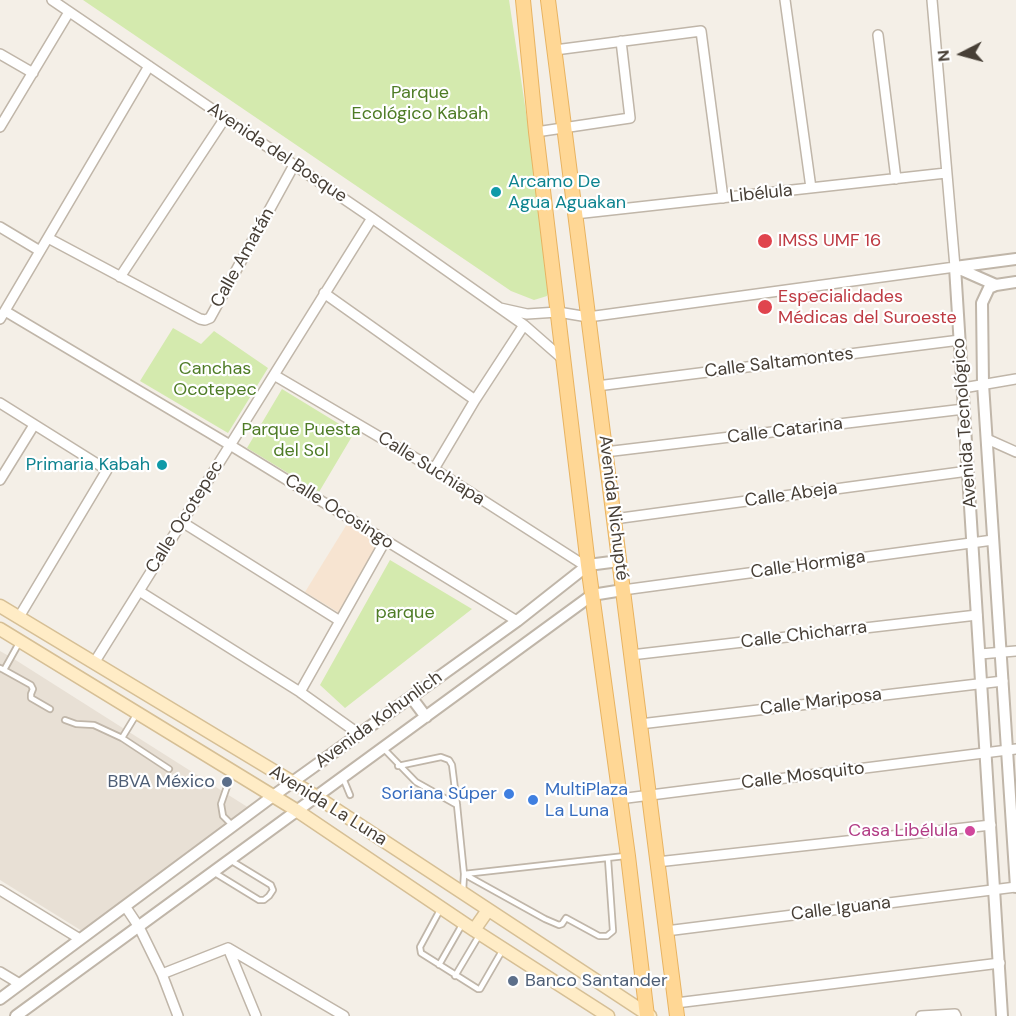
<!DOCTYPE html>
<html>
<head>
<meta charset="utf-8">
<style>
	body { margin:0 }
	#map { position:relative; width:1016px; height:1016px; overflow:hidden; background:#f4efe7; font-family:"DM Sans",sans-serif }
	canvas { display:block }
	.north { position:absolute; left:932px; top:24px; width:60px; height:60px; -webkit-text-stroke:4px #fff; paint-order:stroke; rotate:264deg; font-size:16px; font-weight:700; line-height:24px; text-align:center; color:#473f36 }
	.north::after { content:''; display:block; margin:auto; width:21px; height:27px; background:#473f36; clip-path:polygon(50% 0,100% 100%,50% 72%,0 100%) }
</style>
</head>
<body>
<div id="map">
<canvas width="1016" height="1016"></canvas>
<div class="north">N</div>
</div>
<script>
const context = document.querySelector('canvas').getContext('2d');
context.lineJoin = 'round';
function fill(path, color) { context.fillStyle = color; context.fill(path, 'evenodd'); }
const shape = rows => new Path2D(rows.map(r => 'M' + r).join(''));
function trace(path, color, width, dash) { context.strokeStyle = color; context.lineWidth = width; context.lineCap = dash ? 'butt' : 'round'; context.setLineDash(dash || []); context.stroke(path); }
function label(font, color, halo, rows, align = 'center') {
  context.font = font + ' "DM Sans",sans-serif'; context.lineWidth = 4.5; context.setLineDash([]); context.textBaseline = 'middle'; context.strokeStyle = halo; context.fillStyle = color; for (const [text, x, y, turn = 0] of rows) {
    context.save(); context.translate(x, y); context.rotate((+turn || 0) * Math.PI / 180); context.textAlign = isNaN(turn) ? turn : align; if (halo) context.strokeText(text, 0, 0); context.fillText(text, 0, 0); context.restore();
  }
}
const residential = shape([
	[0,651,14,659,249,808,82,931,0,880]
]);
const commercial = shape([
	[347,524,379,544,341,614,305,592]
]);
const green = shape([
	[83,0,509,0,549,264,550,286,547,296,534,300,511,291],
	[173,328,201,344,214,331,268,368,228,433,140,381],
	[282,389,354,433,319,492,247,448],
	[390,560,472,609,345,708,320,685]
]);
const service = shape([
	[0,668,4,670,19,643],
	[4,670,31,685,33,689,31,694,31,698,50,709],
	[65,720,76,724,94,725,122,738,136,715],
	[122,738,169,769],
	[384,749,416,782,457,805],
	[398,766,441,757,449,760,452,765,457,805,464,874,545,919,559,925,562,924,566,918,599,936,607,936,613,931,608,859],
	[343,778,350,795],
	[231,824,223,816,221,804,232,772],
	[215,873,259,900,264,900,269,896,273,890,271,885,230,860],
	[463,892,464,874,625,856],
	[440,910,420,947,421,953,478,989,480,989,502,951],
	[439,965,463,923],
	[455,976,480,934]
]);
const minor = shape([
	[52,0,372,218,524,325,564,360],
	[785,0,811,188],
	[878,35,896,179],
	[555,50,701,31,723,198],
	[0,54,33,73],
	[0,127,69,12],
	[536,132,630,118,621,41],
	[575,214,946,173],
	[0,227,40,251],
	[48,238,200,319,205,320,210,318,294,165],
	[120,277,225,118],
	[324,293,475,400],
	[500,308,527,314,558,312,588,317,955,267,932,0],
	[5,311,230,445,517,621],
	[0,319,149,66],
	[274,375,434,469,587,567],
	[597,386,960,340],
	[963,388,1016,379],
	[0,403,107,470,19,617],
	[987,439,1016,452],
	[605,452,964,409],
	[434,469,475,400,524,325],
	[0,480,34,425],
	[614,519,968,471],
	[182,522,340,621],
	[623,590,993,540],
	[139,591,300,692,359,734],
	[980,654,1016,651],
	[631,655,977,615],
	[94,663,372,218],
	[300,692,385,541],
	[640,724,1003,681],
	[619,799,1016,749],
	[657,862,991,825],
	[0,890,80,939],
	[125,906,139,927,162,974,178,1016],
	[666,931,1016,887],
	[228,948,256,1016],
	[0,972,20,984],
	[162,974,228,948,344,1016],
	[676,1003,1000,963],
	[921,1016,955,1014,956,1016]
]);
const tertiary = shape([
	[955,267,1002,1016],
	[955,267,1016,259],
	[955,267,996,285],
	[1016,282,996,285,989,288,982,303,983,384,1016,887],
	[411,697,426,717],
	[0,999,273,796,517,621,588,565,619,561],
	[16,1016,592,595,623,590]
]);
const secondary = shape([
	[0,606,317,797,650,1016],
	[0,629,296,810,474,930,608,1016],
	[474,930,488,910]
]);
const primary = shape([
	[523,0,536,132,588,565,628,856,647,1016],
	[548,0,677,1016]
]);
const markers = [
	[496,192,6,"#0f9aa8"],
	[765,241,8,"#e0444e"],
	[765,307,8,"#e0444e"],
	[162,465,6,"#0f9aa8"],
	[227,782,6,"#5c6f8a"],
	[509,794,6,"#3f7fe0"],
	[533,800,6,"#3f7fe0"],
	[970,831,6,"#d1479c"],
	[513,981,6,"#5c6f8a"]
];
const parkNames = [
	["Parque",420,93],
	["Ecológico Kabah",420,114],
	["Canchas",215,369],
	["Ocotepec",215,390],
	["Parque Puesta",301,430],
	["del Sol",301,451],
	["parque",405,613]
];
const streetNames = [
	["Avenida del Bosque",277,153,34],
	["Libélula",761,194,-6],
	["Calle Amatán",243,258,-61],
	["Calle Saltamontes",779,363,-7],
	["Avenida Tecnológico",965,423,-94],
	["Calle Catarina",785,431,-7],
	["Calle Suchiapa",431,469,32],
	["Calle Abeja",791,495,-8],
	["Avenida Nichupté",613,508,83],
	["Calle Ocosingo",339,512,32],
	["Calle Ocotepec",185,517,-58],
	["Calle Hormiga",808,565,-8],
	["Calle Chicharra",804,635,-7],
	["Calle Mariposa",821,702,-7],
	["Avenida Kohunlich",379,720,-36],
	["Calle Mosquito",803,776,-7],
	["Avenida La Luna",328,806,32],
	["Calle Iguana",841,909,-7]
];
const cultureNames = [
	["Arcamo De",508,182],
	["Agua Aguakan",508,203],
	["Primaria Kabah",150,465,"right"]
];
const healthNames = [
	["IMSS UMF 16",778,241],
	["Especialidades",778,297],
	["Médicas del Suroeste",778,318]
];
const serviceNames = [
	["BBVA México",215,782],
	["Banco Santander",525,981,"left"]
];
const shopNames = [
	["MultiPlaza",545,790],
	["La Luna",545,811],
	["Soriana Súper",497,794,"right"]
];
const hotelNames = [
	["Casa Libélula",958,831]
];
fill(residential, '#e8e0d5');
fill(commercial, '#f7e4d1');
fill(green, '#d4eaae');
trace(service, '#c0b6a9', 8);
trace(minor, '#c0b6a9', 12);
trace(tertiary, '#c0b6a9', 14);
trace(secondary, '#d6bf95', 15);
trace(primary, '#e8b361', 16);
trace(service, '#fff', 4.5);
trace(minor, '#fff', 9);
trace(tertiary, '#fff', 10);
trace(secondary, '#ffecc6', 12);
trace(primary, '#ffd795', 14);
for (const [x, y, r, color] of markers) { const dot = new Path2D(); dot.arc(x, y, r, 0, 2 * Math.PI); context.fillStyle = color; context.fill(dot); trace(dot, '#fff', 2); }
label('18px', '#4e7c26', '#fff', parkNames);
label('18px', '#473f36', '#fff', streetNames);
label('18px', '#0d838f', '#fff', cultureNames, 'left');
label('18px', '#be3a42', '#fff', healthNames, 'left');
label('18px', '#4e5e75', '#fff', serviceNames, 'right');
label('18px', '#366cbe', '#fff', shopNames, 'left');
label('18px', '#b23c85', '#fff', hotelNames, 'right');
</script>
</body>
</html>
